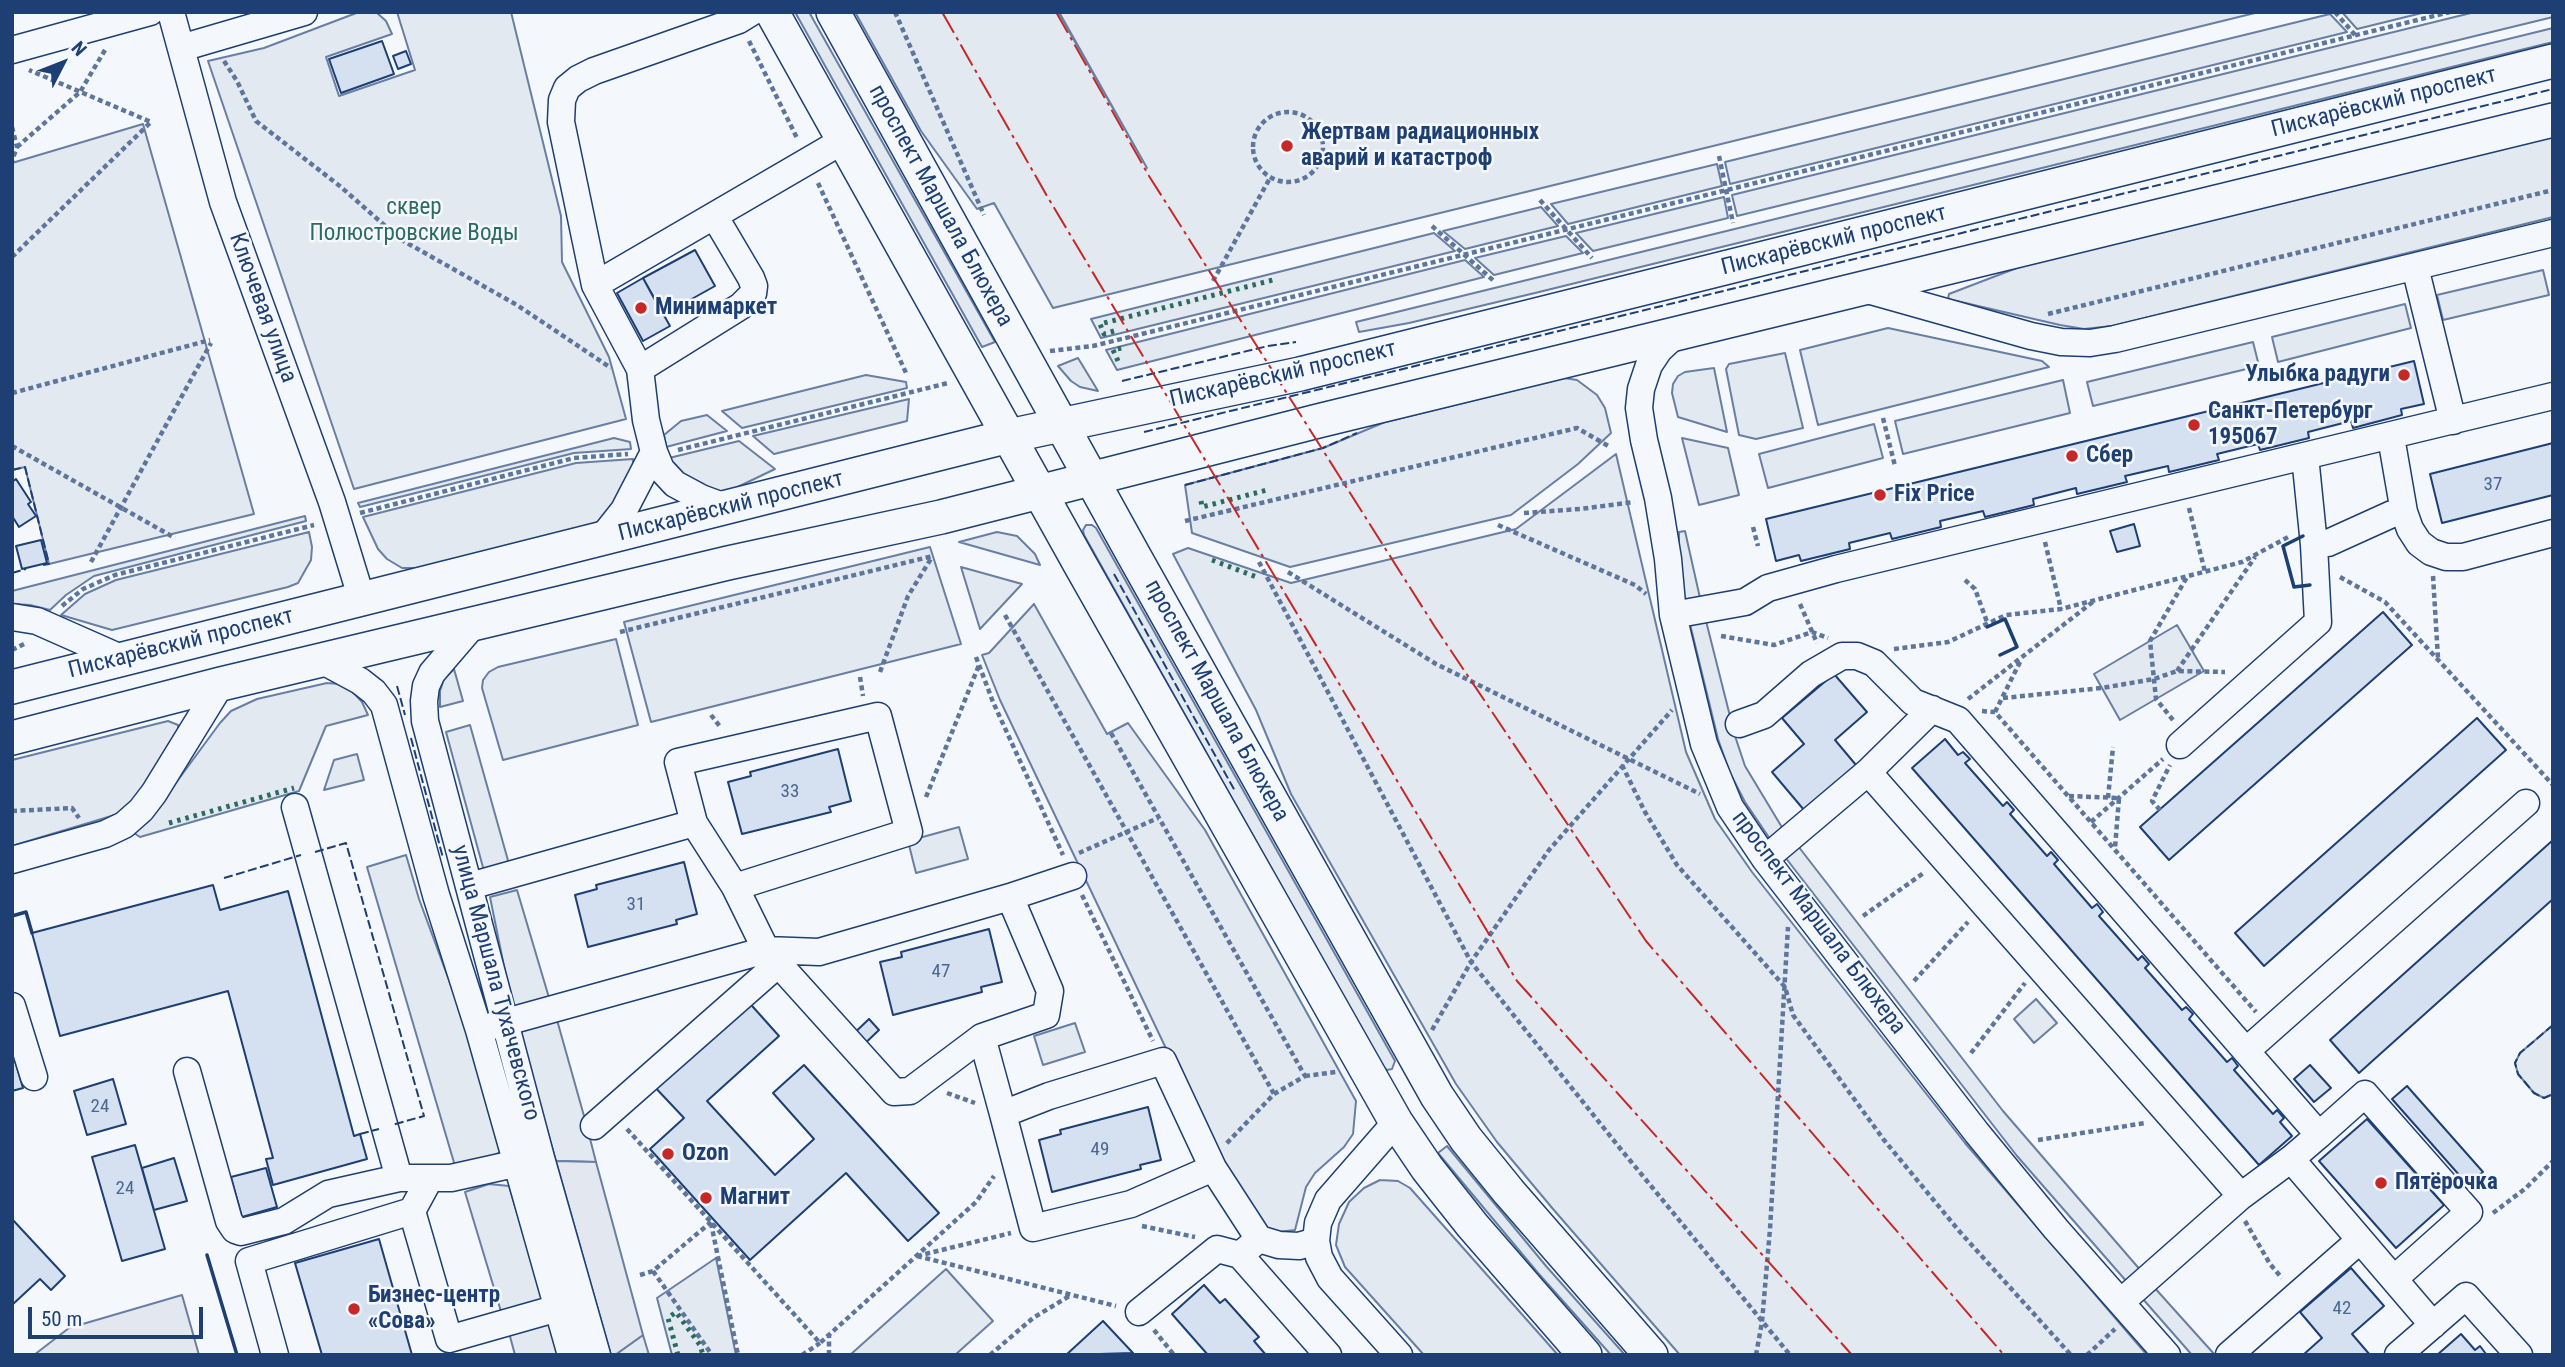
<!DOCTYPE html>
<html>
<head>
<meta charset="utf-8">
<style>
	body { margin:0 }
	#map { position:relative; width:2565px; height:1367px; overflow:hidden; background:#f4f7fb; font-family:"Roboto Condensed",sans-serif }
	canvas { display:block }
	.frame { position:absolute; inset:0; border:14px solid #1d3f73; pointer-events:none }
	.north { position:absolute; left:28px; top:28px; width:70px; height:70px; -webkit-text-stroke:5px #f4f7fb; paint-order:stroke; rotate:48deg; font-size:19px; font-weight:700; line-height:28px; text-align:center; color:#1d3f73 }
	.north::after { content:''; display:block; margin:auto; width:24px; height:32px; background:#1d3f73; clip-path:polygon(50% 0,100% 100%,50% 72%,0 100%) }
	.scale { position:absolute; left:28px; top:1307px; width:175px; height:32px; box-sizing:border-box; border:4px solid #1d3f73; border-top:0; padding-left:9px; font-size:21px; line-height:24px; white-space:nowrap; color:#1d3f73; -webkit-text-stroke:5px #f4f7fb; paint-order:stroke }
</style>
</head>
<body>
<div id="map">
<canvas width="2565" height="1367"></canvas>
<div class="frame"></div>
<div class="north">N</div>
<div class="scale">50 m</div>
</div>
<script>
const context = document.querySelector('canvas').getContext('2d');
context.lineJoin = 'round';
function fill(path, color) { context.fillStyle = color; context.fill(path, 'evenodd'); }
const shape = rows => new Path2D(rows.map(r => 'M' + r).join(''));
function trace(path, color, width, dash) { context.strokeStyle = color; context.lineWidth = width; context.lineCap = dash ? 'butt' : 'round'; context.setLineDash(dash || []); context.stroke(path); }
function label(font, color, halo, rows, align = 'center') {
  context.font = font + ' "Roboto Condensed",sans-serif'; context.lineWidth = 5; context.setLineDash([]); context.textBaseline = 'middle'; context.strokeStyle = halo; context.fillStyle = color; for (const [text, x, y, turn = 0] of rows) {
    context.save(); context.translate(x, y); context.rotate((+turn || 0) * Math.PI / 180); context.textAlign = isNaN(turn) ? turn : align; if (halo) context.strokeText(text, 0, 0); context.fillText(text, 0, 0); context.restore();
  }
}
const green = shape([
	[359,12,376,12,386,21,392,34,326,57,339,96,415,70,397,12,511,12,561,216,562,262,609,357,626,419,354,489,208,61,264,48,359,12],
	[795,12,809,12,995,342,982,347,795,12],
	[855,12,1058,12,1147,168,1059,12,2259,12,1053,308,994,203,977,209,921,131,855,12],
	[2342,12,2426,12,2357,29,2342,12],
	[2475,12,2553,12,2553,17,1737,216,1732,195,2475,12],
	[2330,14,2347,32,1730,184,1725,162,2330,14],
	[2553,28,2553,42,1535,293,1409,323,1359,332,1356,322,2553,28],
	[143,124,254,514,49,564,25,467,12,470,12,163,143,124],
	[2553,134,2553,217,2112,326,2084,329,2060,325,1948,299,1949,294,2035,261,2553,134],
	[1717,164,1722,186,1568,224,1551,204,1717,164],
	[1724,197,1728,218,1593,251,1576,233,1724,197],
	[1541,207,1558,226,1465,249,1443,231,1541,207],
	[1434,233,1455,251,1101,338,1091,319,1434,233],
	[1566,236,1583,253,1494,275,1475,258,1566,236],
	[1465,260,1484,277,1117,370,1106,350,1465,260],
	[2543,270,2549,295,2443,320,2437,295,2543,270],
	[2405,304,2411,328,2278,362,2272,337,2405,304],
	[1888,328,2042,361,2049,367,1818,425,1800,350,1888,328],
	[2253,342,2259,366,2093,406,2087,382,2253,342],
	[1785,353,1803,428,1756,439,1739,435,1726,369,1729,364,1785,353],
	[1078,358,1098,391,1080,387,1071,381,1058,366,1078,358],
	[1714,368,1727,432,1678,417,1672,393,1673,384,1678,376,1685,372,1714,368],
	[866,375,906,382,907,388,742,428,722,411,866,375],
	[1564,378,1577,380,1597,395,1605,408,1611,433,1578,464,1511,515,1290,567,1192,533,1185,485,1323,448,1385,422,1564,378],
	[2063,380,2070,413,1903,454,1895,421,2063,380],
	[909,399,907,421,774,454,753,436,909,399],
	[707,415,727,431,666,447,664,435,681,421,707,415],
	[1874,424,1883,458,1768,488,1759,454,1874,424],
	[614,438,630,442,631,449,574,453,360,507,358,503,614,438],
	[1682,438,1728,448,1739,495,1699,505,1682,438],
	[739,441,775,469,723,494,685,480,669,458,739,441],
	[1616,454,1686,752,1715,819,1752,872,1965,1143,2147,1355,1680,1355,1553,1209,1497,1142,1456,1084,1291,794,1256,710,1173,554,1188,548,1291,583,1516,529,1616,454],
	[633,459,633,468,619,499,596,524,418,568,402,568,387,559,378,549,363,517,576,463,633,459],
	[305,516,306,521,94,576,66,595,50,610,30,605,12,604,12,591,305,516],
	[1086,525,1092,525,1096,528,1395,1061,1392,1069,1387,1070,1383,1067,1084,535,1083,530,1086,525],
	[1685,531,1700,598,1684,602,1679,574,1679,532,1685,531],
	[309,532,312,547,311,560,298,583,288,587,112,630,61,615,85,594,116,580,309,532],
	[997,532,1017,536,1035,554,1040,565,959,542,997,532],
	[930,547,961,644,651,722,624,622,930,547],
	[961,567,1022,584,980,629,961,567],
	[1034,604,1107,734,1128,723,1205,830,1356,1101,1353,1134,1344,1147,1315,1173,1306,1187,1295,1230,1269,1233,1212,1145,1000,700,982,655,989,653,1034,604],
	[1705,617,1735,736,1745,766,1783,829,1770,839,1745,802,1730,773,1718,739,1689,620,1705,617],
	[2177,625,2204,671,2120,720,2094,674,2177,625],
	[616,639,638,725,503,760,482,688,483,680,489,672,498,667,616,639],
	[454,669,463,701,440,707,440,691,444,679,454,669],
	[327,683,340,684,352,691,362,702,368,715,326,726,299,791,140,837,134,833,150,818,220,723,231,711,257,699,327,683],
	[168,721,178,725,178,731,135,800,118,814,12,846,12,760,168,721],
	[470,725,509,864,484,871,446,732,470,725],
	[357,754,364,780,324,790,334,760,357,754],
	[959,827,968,859,916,873,908,841,959,827],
	[1798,846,2003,1111,2142,1272,2127,1282,2017,1156,1785,857,1798,846],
	[406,855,419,899,460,1010,500,1152,484,1161,455,1166,367,867,406,855],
	[517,890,550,1001,513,1011,490,897,517,890],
	[2036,999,2057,1023,2034,1043,2014,1019,2036,999],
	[557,1020,586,1123,596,1162,556,1161,519,1031,557,1020],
	[1075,1023,1085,1052,1043,1065,1034,1036,1075,1023],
	[2553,1025,2553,1094,2544,1098,2534,1093,2518,1074,2515,1063,2520,1053,2553,1025],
	[1447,1146,1546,1266,1625,1355,1611,1355,1538,1273,1438,1153,1447,1146],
	[1380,1180,1398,1181,1410,1188,1558,1355,1424,1355,1345,1267,1336,1245,1339,1224,1349,1202,1364,1188,1380,1180],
	[489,1184,509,1186,545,1306,503,1318,465,1192,489,1184],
	[716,1258,736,1355,672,1355,657,1298,716,1258],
	[946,1269,993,1321,955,1355,850,1355,946,1269],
	[2153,1286,2215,1355,2192,1355,2142,1298,2153,1286],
	[548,1318,558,1355,515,1355,508,1329,548,1318],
	[643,1335,649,1355,615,1355,643,1335]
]);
const parking = shape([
	[556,1161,596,1162,643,1335,615,1355,611,1355,556,1161],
	[182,1295,199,1355,34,1355,69,1328,182,1295]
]);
const building = shape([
	[382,41,394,74,341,93,329,59,382,41],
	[406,51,411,64,398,69,393,56,406,51],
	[695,250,715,286,663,315,643,278,695,250],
	[643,278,670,326,643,341,617,293,643,278],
	[2414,361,2424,404,2401,409,2402,415,2353,428,2351,421,2308,432,2309,438,2260,450,2258,444,2217,454,2219,460,2169,472,2168,466,2125,476,2127,482,2077,494,2076,488,2033,499,2034,505,1985,517,1983,511,1940,521,1941,527,1892,539,1890,533,1849,543,1850,549,1801,561,1799,555,1776,561,1766,519,2414,361],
	[2553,443,2553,495,2442,523,2430,474,2553,443],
	[16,479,31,502,28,504,36,516,19,527,12,516,12,482,16,479],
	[2134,524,2140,546,2117,552,2110,531,2134,524],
	[41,540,47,563,22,569,16,546,41,540],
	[2383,612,2412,645,2169,860,2140,827,2383,612],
	[1834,674,1867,712,1835,740,1856,765,1804,810,1772,772,1804,744,1782,718,1834,674],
	[2477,718,2506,750,2264,966,2235,933,2477,718],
	[1945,739,1958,755,1963,752,1970,759,1965,763,2003,806,2007,802,2014,810,2010,814,2047,856,2051,852,2058,860,2054,864,2092,908,2097,904,2103,912,2099,916,2138,960,2142,956,2149,964,2145,968,2182,1010,2186,1007,2193,1014,2189,1019,2227,1062,2232,1058,2238,1066,2234,1070,2273,1114,2277,1110,2284,1118,2280,1122,2292,1136,2259,1165,1912,768,1945,739],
	[838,749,851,801,829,807,831,812,742,834,728,782,751,776,750,772,838,749],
	[2553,840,2553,899,2359,1073,2330,1040,2553,840],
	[684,862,697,914,676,920,677,924,588,947,575,895,597,889,596,885,684,862],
	[213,885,220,910,288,891,354,1136,360,1134,367,1159,273,1185,266,1159,273,1158,228,991,60,1036,32,933,213,885],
	[989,929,1002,982,981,987,982,992,893,1015,880,962,902,957,901,952,989,929],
	[745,998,779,1036,707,1101,775,1175,814,1139,773,1093,804,1065,939,1213,908,1241,846,1173,750,1260,650,1149,684,1118,651,1083,745,998],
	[869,1019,879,1030,858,1050,848,1039,869,1019],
	[12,1051,23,1088,12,1091,12,1051],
	[2310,1065,2331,1088,2314,1102,2294,1079,2310,1065],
	[113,1079,126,1124,87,1135,74,1091,113,1079],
	[2407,1086,2483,1172,2468,1185,2392,1099,2407,1086],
	[1148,1107,1161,1160,1140,1165,1141,1169,1052,1192,1039,1140,1061,1134,1060,1130,1148,1107],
	[2367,1119,2444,1205,2396,1248,2319,1161,2367,1119],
	[135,1145,165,1249,122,1261,92,1157,135,1145],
	[174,1158,187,1201,154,1210,142,1168,174,1158],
	[266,1168,277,1207,242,1217,231,1177,266,1168],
	[12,1219,65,1276,51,1290,40,1279,12,1305,12,1219],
	[379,1239,412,1355,322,1355,295,1263,379,1239],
	[2351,1268,2384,1306,2352,1334,2370,1355,2303,1355,2322,1338,2300,1312,2351,1268],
	[1204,1285,1220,1303,1225,1299,1259,1337,1254,1341,1266,1355,1208,1355,1172,1314,1204,1285],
	[1103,1321,1133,1353,1066,1355,1103,1321],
	[2461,1334,2475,1350,2480,1346,2486,1354,2437,1355,2461,1334]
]);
const path = shape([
	[895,12,984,215],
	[2335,12,2355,35],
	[749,41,798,140],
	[224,61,237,81,256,121,341,187,400,239,517,305,611,368],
	'1253 147a35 35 0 1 1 70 0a35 35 0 1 1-70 0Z',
	[12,127,17,147,12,161],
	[17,147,80,92,105,50],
	[1719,156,1733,223],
	[818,183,907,375],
	[1540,200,1592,258],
	[1432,226,1495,282],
	[12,257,151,122,29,70],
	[1213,281,1270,178],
	[2048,314,2553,190],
	[1050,351,1093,346,2450,12],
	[12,393,210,340],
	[1883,418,1895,466],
	[12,446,175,538],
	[678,450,948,383],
	[2189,508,2205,572],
	[360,513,574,458,628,454],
	[1524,513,1580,509,1634,502],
	[1185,521,1577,428,1610,447],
	[1498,525,1635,585,1646,594],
	[1753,527,1758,546],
	[2045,542,2061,609],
	[91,562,211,343],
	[1259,562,1471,962,1619,1147,1790,1355],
	[1288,572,1436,664,1700,794],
	[2433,576,2438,658],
	[2340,577,2385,602,2553,785],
	[1965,580,1975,589,1987,622],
	[1800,604,1817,643],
	[62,606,83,589,115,575,314,525],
	[1005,615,1274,1094],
	[620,632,933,556],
	[1721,636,1774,645,1812,632,1828,638],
	[1894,649,1948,642,2006,615,2061,609,2242,562,2290,536],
	[12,650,24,644],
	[976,657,993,702,1063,855],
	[2177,671,2255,557],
	[880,672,908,596,932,557],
	[860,677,863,696],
	[2003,698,2102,688,2154,679,2177,671,2225,672],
	[1968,699,2094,601],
	[1982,711,1995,712,2256,1012],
	[1995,712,2021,660],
	[711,715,721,728],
	[2173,720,2156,699,2150,641,2187,577],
	[1111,733,1305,1076,1274,1094,1226,1144],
	[1622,765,1645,812,1677,865,1785,987,1793,1015,1884,1140,1960,1232,2071,1355],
	[2069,796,2119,798,2115,848],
	[926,797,979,665],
	[2108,798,2113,747],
	[2160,810,2152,801,2170,765],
	[12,811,72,808,79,818],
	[2091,822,2163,759],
	[1079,853,1158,818],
	[1082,895,1153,1041],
	[1863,916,1925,872],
	[1914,981,1968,922],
	[1432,1030,1471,962,1549,850,1672,710],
	[1971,1053,2025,983],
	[1305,1076,1336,1072],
	[947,1093,975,1103],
	[627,1129,820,1343,976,1202,994,1176],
	[2038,1140,2145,1123],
	[2493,1213,2526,1188,2553,1161],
	[2245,1221,2270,1264,2282,1278],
	[711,1223,738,1355],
	[1142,1226,1195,1237],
	[917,1256,1116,1306],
	[917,1256,1011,1233],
	[653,1271,712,1355],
	[640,1275,653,1271,711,1222],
	[1154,1330,1174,1355],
	[802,1355,820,1343],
	[829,1355,829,1336],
	[990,1355,1033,1318,1071,1295],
	[1756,1355,1762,1322,1770,1229,1788,927],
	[2087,1355,2115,1329]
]);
const minor = shape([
	[171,12,223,202,332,502,362,600],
	[181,48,304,12],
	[12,50,150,12],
	[2415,267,2453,421],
	[595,285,561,122,562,100,567,88,578,79,594,71,739,20,752,12],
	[1864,289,2031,336,2061,342,2090,343,2115,339,2553,233],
	[1674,336,1659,350,1649,365,1641,389,1639,408,1644,440,1658,498,1668,559,1673,615,1704,744,1730,807,1765,859,1977,1133,2056,1229,2167,1355],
	[640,369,741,306,753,294,754,286,751,278,715,217],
	[2391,437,2404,512,2410,529,2419,543,2431,552,2446,557,2463,557,2553,533],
	[728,508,701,498,675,484,661,469,654,452,646,420,640,369,595,285,844,140],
	[601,539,624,510,654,452],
	[2314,545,2328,543,2392,514,2404,512],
	[1673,615,1745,602,1768,588,1836,569,2553,396],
	[12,617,37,621,123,659],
	[474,624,432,673,426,686,424,701,425,721,541,1158,597,1355],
	[323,661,360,681,374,692,384,705,436,895,479,1030,571,1355],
	[1739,724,1764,715,1811,674,1842,656,1857,656,1874,663,1913,702,1958,720,2319,1135,2291,1159,2241,1196,2121,1302],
	[2180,745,2318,622,2314,545,2305,456],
	[1868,772,2241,1196],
	[295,807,399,1178,451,1178,532,1160],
	[1765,859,1868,772,1932,709],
	[12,860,105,834,124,825,141,810,154,793,221,684],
	[470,886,694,823],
	[735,887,909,832,878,716,678,762,694,823,735,887,766,950,894,1092,910,1091,982,1037,1003,1114,1049,1096,1163,1061,1213,1168,1259,1239,1279,1245,1299,1246,1316,1241],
	[12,1006,34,1077],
	[488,1027,766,950,819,952,1010,897,1073,876],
	[982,1037,1046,1015,1050,991,1010,897],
	[2246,1051,2526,803],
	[187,1071,229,1221,235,1230,241,1232,284,1221,328,1194,399,1178],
	[1003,1114,1033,1228,1131,1204,1213,1168],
	[1396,1122,1328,1200,1318,1223,1316,1241,1319,1257,1330,1278,1399,1355],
	[594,1126,778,964],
	[2319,1135,2365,1094,2469,1212,2394,1279],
	[2291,1159,2433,1325],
	[412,1211,449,1339,558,1308],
	[1259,1239,1240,1255,1328,1355],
	[1139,1312,1217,1249,1240,1255],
	[275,1355,249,1261,412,1211,430,1178],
	[2229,1355,2360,1240],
	[2398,1355,2466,1296,2519,1355]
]);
const major = shape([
	[772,12,1081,566,1396,1122,1427,1168,1472,1225,1585,1355],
	[833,12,1133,554,1437,1096,1466,1139,1509,1192,1651,1355],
	[12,687,1009,436,1300,374,2553,61],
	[12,738,221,684,728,563,941,517,1318,421,2553,120]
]);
const hedge = shape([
	[1114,331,1104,334,1100,324,1273,280],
	[1118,361,1113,350,1122,348],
	[1201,501,1202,507,1267,490],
	[1212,560,1259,578],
	[169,823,294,788],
	[678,1355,668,1318,676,1312,700,1345,703,1355]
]);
const fence = shape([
	[1122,381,1268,346,1296,342],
	[1144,432,2553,89],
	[12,470,25,467,49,564,43,565],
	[1185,485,1323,448,1357,433],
	[12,573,26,569],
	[1114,574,1235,791],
	[397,686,405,715],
	[411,738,443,858],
	[315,852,346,843,424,1116,392,1125],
	[224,878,301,855],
	[2553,1025,2520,1053,2515,1063,2518,1074,2534,1093,2544,1098,2553,1094],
	[360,1134,379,1129]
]);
const wall = shape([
	[2303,536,2283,546,2294,587,2310,585],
	[1987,627,2005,619,2017,647,2000,655],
	[12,916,26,912,32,933],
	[207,1255,237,1355]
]);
const power = shape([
	[942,12,1047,196,1517,981,1852,1355],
	[1056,12,1149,176,1435,627,1646,941,2004,1355]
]);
const markers = [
	[1287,146,7,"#c62828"],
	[641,308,7,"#c62828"],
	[2404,375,7,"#c62828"],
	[2194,425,7,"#c62828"],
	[2072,456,7,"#c62828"],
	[1880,495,7,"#c62828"],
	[668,1154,7,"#c62828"],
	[2381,1183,7,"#c62828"],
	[706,1198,7,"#c62828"],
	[354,1309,7,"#c62828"]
];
const numberNames = [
	["37",2493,485],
	["33",790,792],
	["31",636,905],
	["47",941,972],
	["24",100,1107],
	["49",1100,1150],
	["24",125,1189],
	["42",2342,1309]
];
const streetNames = [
	["Пискарёвский проспект",2384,103,-14],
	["проспект Маршала Блюхера",940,206,61],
	["Пискарёвский проспект",1834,241,-14],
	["Ключевая улица",262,308,70],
	["Пискарёвский проспект",1283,375,-13],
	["Пискарёвский проспект",731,507,-14],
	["Пискарёвский проспект",181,644,-14],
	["проспект Маршала Блюхера",1216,701,61],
	["проспект Маршала Блюхера",1818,923,53],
	["улица Маршала Тухачевского",495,983,75]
];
const poiNames = [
	["Жертвам радиационных",1301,133],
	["аварий и катастроф",1301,159],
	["Минимаркет",655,308],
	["Улыбка радуги",2390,375,"right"],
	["Санкт-Петербург",2208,412],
	["195067",2208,438],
	["Сбер",2086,456],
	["Fix Price",1894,495],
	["Ozon",682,1154],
	["Пятёрочка",2395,1183],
	["Магнит",720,1198],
	["Бизнес-центр",368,1296],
	["«Сова»",368,1322]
];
const parkNames = [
	["сквер",414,208],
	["Полюстровские Воды",414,234]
];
fill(green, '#e3e9f0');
trace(green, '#687fa3', 2);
fill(parking, '#e3e8f0');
trace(parking, '#687fa3', 2);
fill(building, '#d5e0f0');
trace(building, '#1d3f73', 2);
trace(minor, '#1d3f73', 29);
trace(major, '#1d3f73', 36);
trace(path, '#5e769c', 4.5, [5, 3.5]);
trace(minor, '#f4f7fb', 26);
trace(major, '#f4f7fb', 33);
trace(hedge, '#2c6c60', 5, [3.5, 5]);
trace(fence, '#1d3f73', 2, [9, 3.5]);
trace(wall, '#1d3f73', 3.5);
trace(power, '#c62828', 2, [24, 5, 3.5, 5]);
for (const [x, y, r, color] of markers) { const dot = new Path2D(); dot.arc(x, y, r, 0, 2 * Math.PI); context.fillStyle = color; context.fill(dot); trace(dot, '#f4f7fb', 2.5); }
label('19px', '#4b6792', null, numberNames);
label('23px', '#1d3f73', '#f4f7fb', streetNames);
label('bold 23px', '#1d3f73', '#f4f7fb', poiNames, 'left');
label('23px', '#2c6c60', '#f4f7fb', parkNames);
</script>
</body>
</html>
